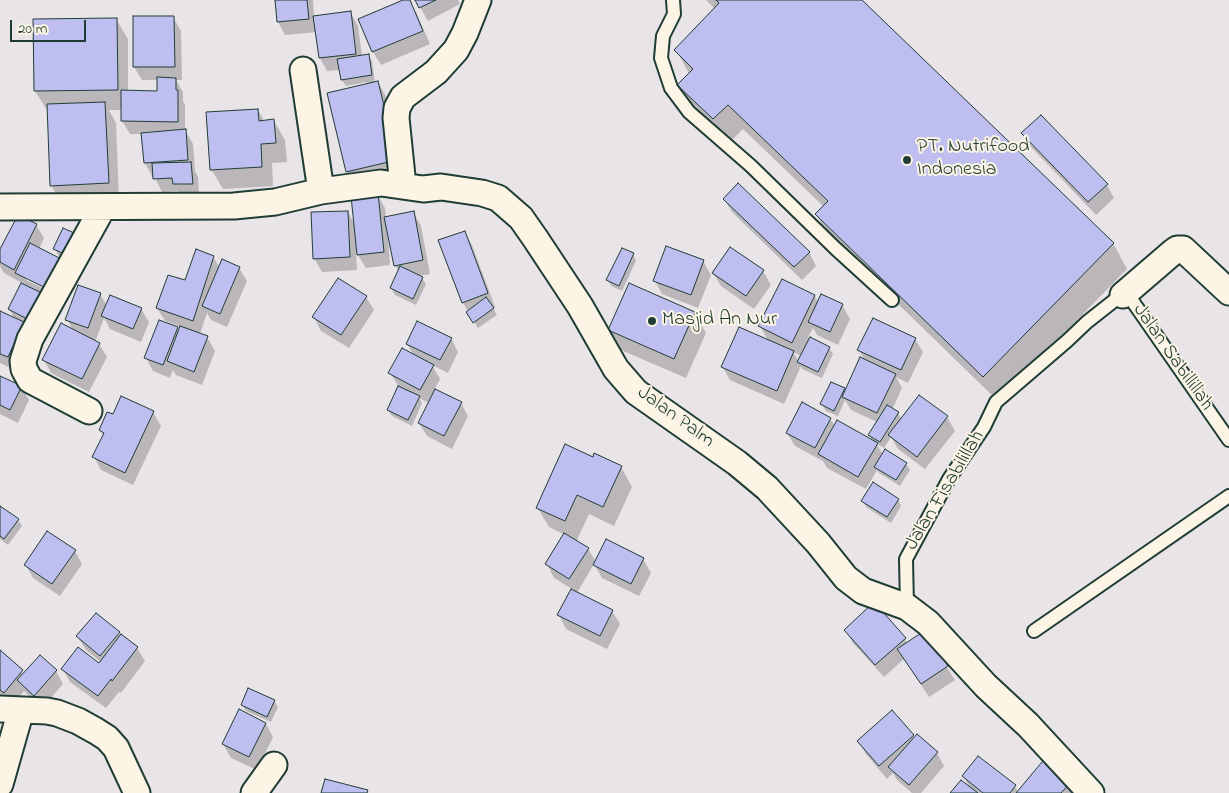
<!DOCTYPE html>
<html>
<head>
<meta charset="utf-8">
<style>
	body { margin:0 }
	#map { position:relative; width:1229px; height:793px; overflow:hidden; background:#e9e4e8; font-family:"Indie Flower",sans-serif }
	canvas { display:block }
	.scale { position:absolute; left:10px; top:20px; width:76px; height:22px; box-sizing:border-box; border:2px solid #1f3d34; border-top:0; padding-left:6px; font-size:15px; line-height:18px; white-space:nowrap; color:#1f3d34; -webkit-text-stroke:4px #fcf5e5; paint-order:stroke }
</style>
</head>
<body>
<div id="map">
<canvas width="1229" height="793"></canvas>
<div class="scale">20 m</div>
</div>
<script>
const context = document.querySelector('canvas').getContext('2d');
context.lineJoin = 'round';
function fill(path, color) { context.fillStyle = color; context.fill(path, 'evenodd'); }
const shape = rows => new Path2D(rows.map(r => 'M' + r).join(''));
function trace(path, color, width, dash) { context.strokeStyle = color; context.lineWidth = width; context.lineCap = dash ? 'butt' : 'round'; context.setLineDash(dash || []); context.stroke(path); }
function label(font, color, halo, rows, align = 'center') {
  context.font = font + ' "Indie Flower",sans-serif'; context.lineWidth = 4; context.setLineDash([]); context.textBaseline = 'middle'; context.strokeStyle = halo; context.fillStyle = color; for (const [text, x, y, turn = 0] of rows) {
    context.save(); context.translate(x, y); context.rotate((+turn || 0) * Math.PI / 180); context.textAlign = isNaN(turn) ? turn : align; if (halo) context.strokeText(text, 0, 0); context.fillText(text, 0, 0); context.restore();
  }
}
const shadow = shape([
	[276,0,313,0,314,17,351,13,358,26,362,56,368,55,372,61,375,83,378,82,389,102,408,179,359,191,347,171,367,82,346,86,342,80,341,70,327,71,320,58,317,32,285,35,278,22],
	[407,0,409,0,416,12,430,44,381,65,373,52,360,19],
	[416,0,458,0,460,4,428,21],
	[706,0,861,0,1113,243,1127,269,998,401,831,239,816,214,824,207,743,129,728,144,693,111,679,85,690,75,676,50,715,9],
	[173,17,181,31,182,80,176,80,183,92,183,101,185,105,185,130,193,144,195,171,198,177,199,197,182,197,178,191,162,192,154,176,152,176,145,163,142,134,130,134,122,121,122,110,109,110,116,123,119,202,62,205,51,185,48,110,47,110,35,91,116,19,128,39,128,92,158,92,158,80,142,80,134,67],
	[258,110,264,121,274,121,285,140,287,162,272,163,273,186,223,189,211,169],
	[1023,133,1107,185,1114,198,1096,215,1031,147],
	[377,194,385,208,386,218,414,213,421,226,430,274,418,276,422,278,426,284,416,305,395,295,391,288,399,272,395,265,390,238,388,238,390,265,366,268,356,252,357,270,322,272,314,258,348,212,355,225],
	[724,199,809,252,816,266,802,280,732,212],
	[18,216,36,225,44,238,39,249,66,263,73,276,59,304,48,298,55,311,43,335,25,326,31,337,15,370,0,363,0,313,15,320,9,309,22,283,4,273,0,266,0,252],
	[26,277,58,293,57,295,26,280],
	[464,232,472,245,495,307,493,308,497,315,478,328,463,303],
	[86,245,78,264,58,255,55,248],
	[730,249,763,271,771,285,754,309,721,286,713,273],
	[633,254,636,261,622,291,611,286,608,280],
	[213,257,220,268,239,268,247,281,227,327,211,320,207,313,200,334,207,337,215,351,202,385,176,375,173,370,170,378,153,371,146,358,177,328,179,332,181,327,165,321,157,308],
	[703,261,711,275,698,308,662,294,655,281],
	[782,280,815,296,818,303,842,305,850,319,838,345,817,335,813,328,808,337,829,348,833,354,822,378,802,369,801,366,784,404,730,380,722,366,769,342,760,326],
	[793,352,802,356,799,362],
	[100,294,107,306,141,309,149,322,141,342,110,329,104,318,95,342,99,344,107,357,89,392,51,373,44,360,73,331,67,319],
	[366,297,374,310,349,348,321,331,314,317],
	[695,313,706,333,686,378,621,350,610,330],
	[451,338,458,352,448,373,432,365,440,379,434,390,461,403,468,416,452,449,427,436,419,423,429,403,419,398,422,403,412,426,392,416,388,410,399,387,390,373,414,356,407,344],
	[915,339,923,352,908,383,896,377,902,388,892,410,898,413,902,420,919,397,947,417,955,431,925,469,898,449,891,437,884,448,876,443,883,455,906,464,910,470,900,486,879,473,877,470,866,489,827,468,823,461,795,446,787,433,830,419,835,426,874,443,869,435,877,422,851,410,845,400,838,416,826,411,822,404,844,389,845,392,865,361,859,350],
	[0,377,21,387,29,400,18,423,0,414],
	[153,412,161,426,133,485,101,470,94,457,104,437,100,430,113,416],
	[593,458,621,467,632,487,614,526,589,514,576,542,588,549,596,562,643,559,651,573,639,596,602,578,594,564,577,593,612,611,620,624,607,649,566,629,559,615,572,589,554,578,547,564,565,535,549,527,537,507],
	[898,500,901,506,891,523,866,507,863,501],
	[0,507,18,520,22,526,8,545,0,539],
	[75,551,82,564,60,596,33,578,26,565],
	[845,630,905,638,907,643,924,632,955,680,929,697,904,659,884,677,853,643],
	[119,633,121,637,122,636,137,648,145,661,121,693,119,692,106,708,70,682,63,669,100,665,101,662,86,650,78,637],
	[0,651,24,674,56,671,63,684,42,708,24,691,12,705,0,709],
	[274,701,278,707,271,722,246,711,242,705],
	[239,711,266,724,273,737,257,770,231,758,223,744],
	[892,712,915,738,937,753,944,766,921,793,912,793,897,780,893,773,887,779,866,754,858,741],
	[1047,758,1080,793,952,793,971,789,963,776,1015,786,1018,792]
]);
const building = shape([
	[275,0,307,0,309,19,277,22,275,0],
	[403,0,410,0,423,31,372,52,358,19,403,0],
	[415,0,436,0,419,8,415,0],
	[716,0,862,0,1114,243,983,377,815,214,828,201,728,105,713,119,677,85,693,69,674,50,719,3,716,0],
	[351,11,356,54,319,58,313,16,351,11],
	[133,16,174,16,175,67,133,67,133,16],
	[117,18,118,90,34,91,33,19,117,18],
	[369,54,372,75,341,80,337,59,369,54],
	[157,77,176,78,176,90,178,90,178,122,121,121,121,90,157,91,157,77],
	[378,81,397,160,346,172,327,93,378,81],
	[105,102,109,183,50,186,47,104,105,102],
	[258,109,259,121,274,119,276,143,261,144,262,167,210,170,206,112,258,109],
	[1041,115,1108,184,1088,202,1021,133,1041,115],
	[186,129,188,160,144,163,141,133,186,129],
	[191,162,193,184,173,184,172,178,153,179,152,163,191,162],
	[738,183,810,252,794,267,723,199,738,183],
	[378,193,384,252,357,255,351,196,378,193],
	[348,211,350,257,313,259,311,212,348,211],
	[414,211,423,260,394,266,384,217,414,211],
	[18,215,37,224,14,270,0,262,0,249,18,215],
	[63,228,83,237,74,258,53,249,63,228],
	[465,231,488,293,462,303,438,240,465,231],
	[30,243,67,262,52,291,15,273,30,243],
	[666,246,704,260,691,295,653,281,666,246],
	[730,247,764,270,746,296,712,273,730,247],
	[622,248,634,253,619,286,606,280,622,248],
	[196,249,214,256,193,321,156,308,168,275,185,280,196,249],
	[222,259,240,267,220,314,202,306,222,259],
	[400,266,423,277,413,299,390,288,400,266],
	[338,278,367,296,341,335,312,317,338,278],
	[782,279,815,295,792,343,758,326,782,279],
	[21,283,48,296,35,323,8,309,21,283],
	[629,283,695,312,674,359,608,330,629,283],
	[78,285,101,293,88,328,65,320,78,285],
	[821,294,843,304,830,332,808,322,821,294],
	[110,295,142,308,133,329,101,316,110,295],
	[486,297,494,308,473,323,466,312,486,297],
	[0,311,24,322,8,357,0,354,0,311],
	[873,318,916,338,901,370,857,350,873,318],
	[159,320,178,327,163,365,144,358,159,320],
	[417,321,452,338,440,360,406,344,417,321],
	[61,323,100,343,82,379,42,360,61,323],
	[180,326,208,336,194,372,167,361,180,326],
	[739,327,794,351,777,391,721,367,739,327],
	[810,337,830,347,818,372,797,362,810,337],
	[402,348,434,365,420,390,388,373,402,348],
	[860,357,896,374,877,413,842,397,860,357],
	[0,376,22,386,10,410,0,405,0,376],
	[831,382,845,388,834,411,820,404,831,382],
	[398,386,420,396,408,420,387,410,398,386],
	[435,389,462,402,444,436,418,423,435,389],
	[919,395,948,416,917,457,888,435,919,395],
	[121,396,154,411,125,473,92,457,104,433,99,430,107,412,113,414,121,396],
	[802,402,831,418,815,448,786,433,802,402],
	[887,405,899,412,880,442,868,435,887,405],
	[837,420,878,443,858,477,818,454,837,420],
	[565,444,593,457,594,453,622,466,603,507,577,495,565,521,536,508,565,444],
	[885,449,907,463,896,480,874,467,885,449],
	[873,482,899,499,887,517,861,501,873,482],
	[0,506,19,519,4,539,0,536,0,506],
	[47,531,76,550,52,584,24,565,47,531],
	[564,533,589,548,569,579,545,564,564,533],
	[606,539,644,558,631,584,593,565,606,539],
	[571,589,613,610,600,636,557,615,571,589],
	[874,602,906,638,875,665,844,630,874,602],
	[96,613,120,632,100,656,76,636,96,613],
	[924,631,948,666,921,684,897,649,924,631],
	[121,634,138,647,112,681,111,679,98,696,61,669,78,647,99,663,121,634],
	[0,650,23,670,4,693,0,690,0,650],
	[40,655,57,670,34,696,17,680,40,655],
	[248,688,275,700,267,717,241,705,248,688],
	[239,709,266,723,249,757,222,744,239,709],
	[892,710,914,735,879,766,857,741,892,710],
	[917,734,938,752,909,785,888,767,917,734],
	[978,756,1016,785,1010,793,983,793,962,776,978,756],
	[1047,756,1074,779,1061,793,1016,793,1047,756],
	[325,779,368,790,367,793,321,793,325,779],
	[961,780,978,793,950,793,961,780]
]);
const lane = shape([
	[673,0,674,14,663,36,661,58,671,88,689,112,751,166,835,248,892,300],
	[907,607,906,559,949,479,984,427,996,402,1067,341,1087,322,1120,296,1126,296,1131,299,1229,440],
	[1034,631,1229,496]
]);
const street = shape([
	[303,70,321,191],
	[403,186,396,118,397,108,403,97,436,72,456,50,465,33,478,0],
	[0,207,234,206,275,202,321,191,381,183,423,189,441,187,482,193,498,198,521,218,535,238,580,306,616,369,636,392,737,463,767,488,818,543,846,578,863,591,907,607,928,623,986,686,1028,725,1091,793],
	[1123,295,1173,252,1177,249,1183,249,1229,292],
	[89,411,30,380,24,369,23,361,30,339,103,207],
	[0,709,47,711,57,713,78,721,96,731,107,738,116,748,137,793],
	[0,784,21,710],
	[254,793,274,765]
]);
const markers = [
	[907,160,5,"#1f3d34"],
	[652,321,5,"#1f3d34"]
];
const poiNames = [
	["PT. Nutrifood",917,148],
	["Indonesia",917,171],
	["Masjid An Nur",662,321]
];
const streetNames = [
	["Jalan Sabillillah",1172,358,55],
	["Jalan Palm",675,418,36],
	["Jalan Fisabilillah",946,491,-59]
];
fill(shadow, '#0003');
fill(building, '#bebef0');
trace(building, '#1f3d34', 1);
trace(lane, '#1f3d34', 16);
trace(street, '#1f3d34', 29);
trace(lane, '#fcf5e5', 12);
trace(street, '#fcf5e5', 25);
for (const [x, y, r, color] of markers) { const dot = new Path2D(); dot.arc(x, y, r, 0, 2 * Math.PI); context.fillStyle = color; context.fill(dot); trace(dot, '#fcf5e5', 2); }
label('20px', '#1f3d34', '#fcf5e5', poiNames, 'left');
label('20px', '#1f3d34', '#fcf5e5', streetNames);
</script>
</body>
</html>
